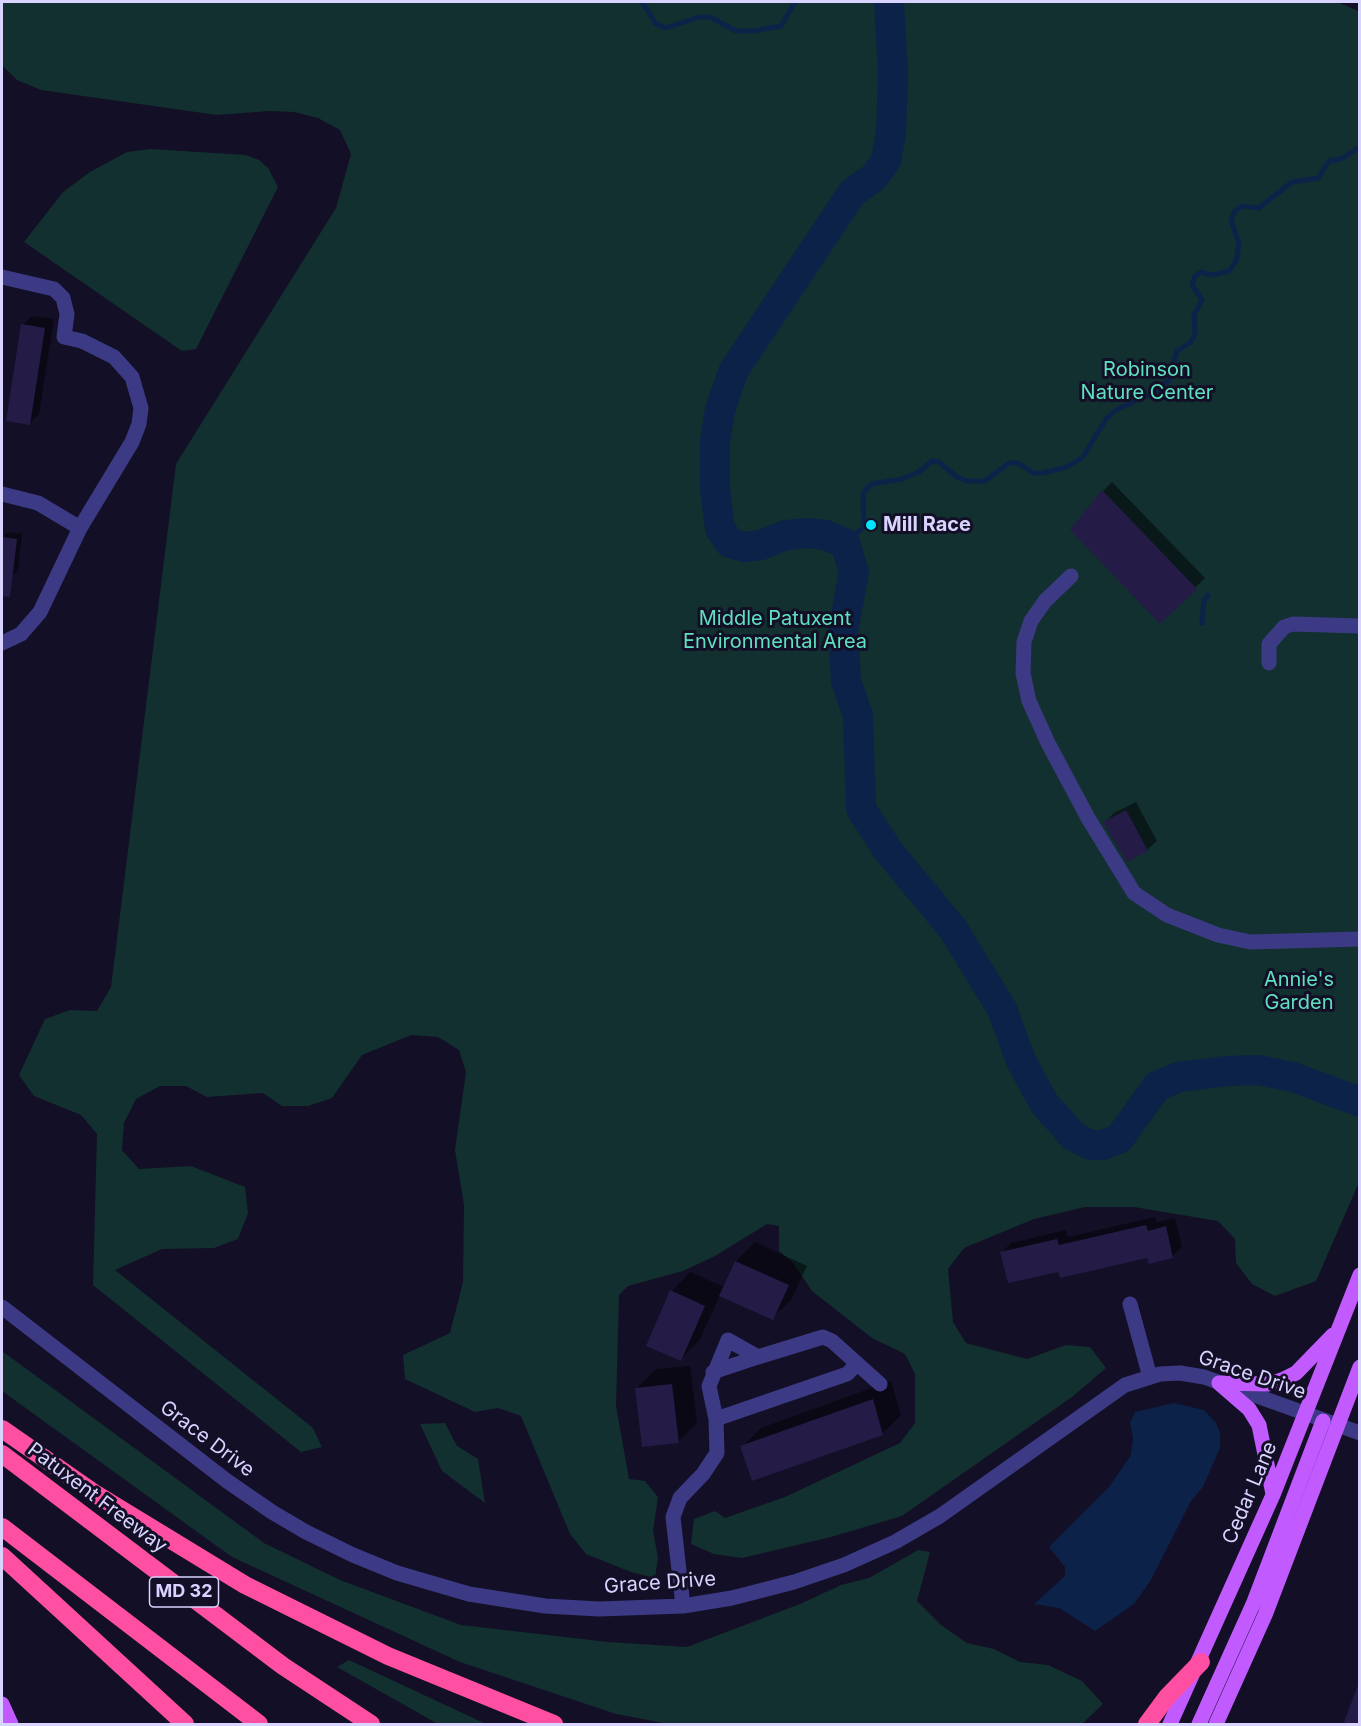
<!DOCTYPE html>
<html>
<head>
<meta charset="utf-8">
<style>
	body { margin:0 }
	#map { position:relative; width:1361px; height:1726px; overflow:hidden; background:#130f26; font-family:Inter,sans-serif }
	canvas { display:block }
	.frame { position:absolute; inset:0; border:3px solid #d9d4ff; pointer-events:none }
</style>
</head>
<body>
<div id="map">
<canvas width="1361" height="1726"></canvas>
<div class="frame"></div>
</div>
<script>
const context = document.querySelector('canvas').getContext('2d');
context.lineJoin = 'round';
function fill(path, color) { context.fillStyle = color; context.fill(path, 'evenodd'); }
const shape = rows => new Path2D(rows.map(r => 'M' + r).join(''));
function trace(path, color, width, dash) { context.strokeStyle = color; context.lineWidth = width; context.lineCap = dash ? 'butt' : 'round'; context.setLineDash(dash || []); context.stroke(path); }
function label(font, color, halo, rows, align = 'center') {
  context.font = font + ' Inter,sans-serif'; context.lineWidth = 6; context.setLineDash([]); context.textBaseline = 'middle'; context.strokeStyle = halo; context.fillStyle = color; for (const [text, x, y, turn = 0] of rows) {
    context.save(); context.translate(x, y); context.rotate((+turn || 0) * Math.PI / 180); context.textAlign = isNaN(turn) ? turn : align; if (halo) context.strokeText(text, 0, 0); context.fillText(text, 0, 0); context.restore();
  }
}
const green = shape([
	[2,2,1337,2,1359,11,1360,1180,1316,1281,1275,1296,1252,1284,1236,1263,1235,1239,1218,1221,1134,1207,1085,1207,1034,1219,964,1248,948,1269,953,1322,966,1343,1027,1359,1066,1345,1090,1347,1106,1368,1072,1397,902,1516,831,1537,742,1558,714,1554,691,1544,694,1519,715,1511,725,1518,785,1497,900,1443,915,1423,915,1374,905,1354,872,1338,812,1291,793,1263,779,1251,779,1226,767,1224,715,1256,683,1271,628,1286,619,1295,616,1406,629,1479,645,1481,658,1497,653,1531,658,1558,655,1578,631,1572,586,1554,570,1534,521,1416,498,1408,475,1412,405,1379,403,1355,450,1333,463,1282,464,1205,455,1150,466,1072,459,1050,438,1037,411,1035,362,1055,332,1098,308,1106,282,1106,263,1093,207,1097,186,1086,160,1086,136,1099,124,1123,122,1150,139,1169,191,1166,245,1187,248,1213,238,1239,214,1248,162,1249,115,1270,313,1428,322,1447,301,1452,93,1285,97,1134,81,1115,34,1096,19,1075,45,1019,70,1010,97,1011,111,987,176,464,336,208,351,154,340,130,318,118,294,112,269,111,217,115,41,90,17,80,2,65],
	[151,149,245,155,259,160,268,168,278,187,196,349,182,351,24,242,63,192,90,172,127,152],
	[2,1351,264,1543,340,1580,461,1625,608,1642,687,1647,800,1604,841,1585,869,1578,918,1550,930,1552,917,1601,941,1625,967,1643,994,1649,1020,1662,1048,1665,1082,1681,1103,1704,1082,1724,669,1724,616,1714,460,1662,232,1557,2,1391],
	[445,1423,457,1446,478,1459,485,1503,442,1471,420,1424],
	[349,1660,486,1724,438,1724,337,1667]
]);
const water = shape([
	[1174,1403,1204,1410,1216,1423,1220,1433,1220,1448,1203,1487,1191,1501,1151,1580,1134,1604,1095,1631,1059,1608,1034,1604,1065,1576,1065,1567,1049,1547,1109,1487,1131,1455,1133,1438,1130,1423,1135,1412]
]);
const shadow = shape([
	[32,316,54,319,39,414,30,423,23,325],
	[1112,482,1205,578,1160,622,1103,491],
	[8,532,22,534,18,570,12,576,2,574,2,538],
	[1136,802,1157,841,1147,850,1105,822,1114,813],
	[1155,1217,1157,1222,1175,1218,1182,1247,1172,1256,1148,1256,1059,1270,1002,1252,1011,1243,1066,1230,1068,1237],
	[755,1242,807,1266,791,1300,772,1318,720,1295,700,1339,682,1358,672,1291,690,1272,724,1287,736,1261],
	[690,1366,697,1423,678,1442,637,1388,656,1369],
	[891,1381,901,1415,882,1434,742,1447,761,1428],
	[1360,1686,1360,1724,1343,1724,1347,1720]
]);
const stream = shape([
	[642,2,656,24,666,28,699,17,710,17,736,31,753,31,781,26,795,2],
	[845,543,864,527,863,493,871,484,902,479,919,472,932,461,939,462,957,477,967,481,985,481,1009,463,1018,463,1033,473,1042,473,1067,467,1083,457,1106,419,1116,410,1155,392,1169,380,1177,351,1191,342,1195,334,1194,315,1202,300,1192,285,1195,276,1201,272,1212,275,1229,271,1236,261,1239,244,1231,220,1235,211,1242,206,1259,208,1292,182,1318,178,1329,161,1341,159,1360,147],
	[1202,623,1204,601,1208,595]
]);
const river = shape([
	[889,2,893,73,891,133,886,161,873,178,852,193,734,370,720,410,715,441,715,489,720,529,730,543,744,547,761,545,786,535,807,533,825,535,845,543,854,572,843,631,846,681,858,716,861,809,889,852,953,929,1002,1009,1021,1061,1044,1103,1074,1137,1091,1145,1103,1145,1119,1139,1157,1086,1179,1077,1227,1071,1258,1070,1293,1077,1360,1102]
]);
const building = shape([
	[21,324,45,328,30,425,6,421],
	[1102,490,1197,589,1160,624,1070,530],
	[2,537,17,539,10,597,2,596],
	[1126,810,1148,851,1127,862,1103,822],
	[1146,1225,1148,1231,1166,1226,1173,1258,1149,1264,1147,1258,1060,1278,1058,1272,1008,1283,1000,1252,1057,1239,1059,1245],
	[735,1261,789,1285,773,1320,719,1296],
	[670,1290,705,1306,681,1361,646,1346],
	[672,1384,679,1443,642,1447,635,1388],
	[873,1399,883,1435,752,1481,740,1446],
	[1358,1685,1359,1725,1343,1725]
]);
const minor = shape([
	[2,277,54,289,63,298,67,314,64,337,82,341,114,357,132,377,141,408,139,424,132,442,80,528,40,612,21,634,2,643],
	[2,494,38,503,80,528],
	[1071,576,1045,601,1031,621,1024,642,1023,673,1029,701,1048,743,1088,818,1134,893,1167,915,1218,935,1250,942,1360,939],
	[1269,663,1269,644,1284,627,1293,624,1360,626],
	[1130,1304,1150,1377],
	[2,1307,227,1481,272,1512,306,1532,353,1555,397,1573,469,1594,545,1606,599,1609,683,1606,732,1598,794,1582,844,1565,895,1542,940,1516,1125,1385,1160,1374,1180,1373,1204,1377,1360,1433],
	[713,1372,758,1357],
	[716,1419,847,1374,857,1364],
	[683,1606,673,1517,680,1498,703,1474,717,1453,716,1419,709,1386,728,1340,758,1357,823,1337,832,1341,880,1384]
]);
const major = shape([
	[1219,1383,1269,1384,1284,1379,1296,1373,1333,1335],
	[1219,1383,1249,1409,1259,1425,1273,1494],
	[2,1704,11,1724],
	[1170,1724,1273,1495,1360,1275],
	[1199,1724,1254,1602,1323,1421],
	[1216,1724,1265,1615,1360,1367]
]);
const highway = shape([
	[2,1429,94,1493,245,1585,388,1656,554,1724],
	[2,1454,283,1666,371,1724],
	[2,1527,259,1724],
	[2,1556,185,1724],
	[1147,1724,1167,1697,1201,1662]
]);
const markers = [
	[871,525,6,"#00e5ff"]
];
const shields = [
	[184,1592,69]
];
const shieldNames = [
	["MD 32",184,1592]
];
const parkNames = [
	["Robinson",1147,370],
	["Nature Center",1147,393],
	["Middle Patuxent",775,619],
	["Environmental Area",775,642],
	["Annie's",1299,980],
	["Garden",1299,1003]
];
const poiNames = [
	["Mill Race",883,525]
];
const streetNames = [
	["Grace Drive",1252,1375,19],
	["Grace Drive",207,1439,37],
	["Cedar Lane",1250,1493,-67],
	["Patuxent Freeway",97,1498,37],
	["Grace Drive",660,1583,-4]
];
fill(green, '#12302f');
fill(water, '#0c2248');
fill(shadow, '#0007');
trace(stream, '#0c2248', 5);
trace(river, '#0c2248', 30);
fill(building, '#241b47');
trace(minor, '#3d3a85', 15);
trace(major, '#c25bff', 15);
trace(highway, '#ff4fa3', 18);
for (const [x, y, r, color] of markers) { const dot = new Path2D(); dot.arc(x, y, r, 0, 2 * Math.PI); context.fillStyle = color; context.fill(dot); trace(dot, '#130f26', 2); }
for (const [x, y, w] of shields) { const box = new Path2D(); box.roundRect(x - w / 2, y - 15, w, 30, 4.5); context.fillStyle = '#130f26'; context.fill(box); trace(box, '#d9d4ff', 1.5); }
label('bold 18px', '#d9d4ff', null, shieldNames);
label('20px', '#5fe0c0', '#130f26', parkNames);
label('bold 20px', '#d9d4ff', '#130f26', poiNames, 'left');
label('20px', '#d9d4ff', '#130f26', streetNames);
</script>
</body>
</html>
